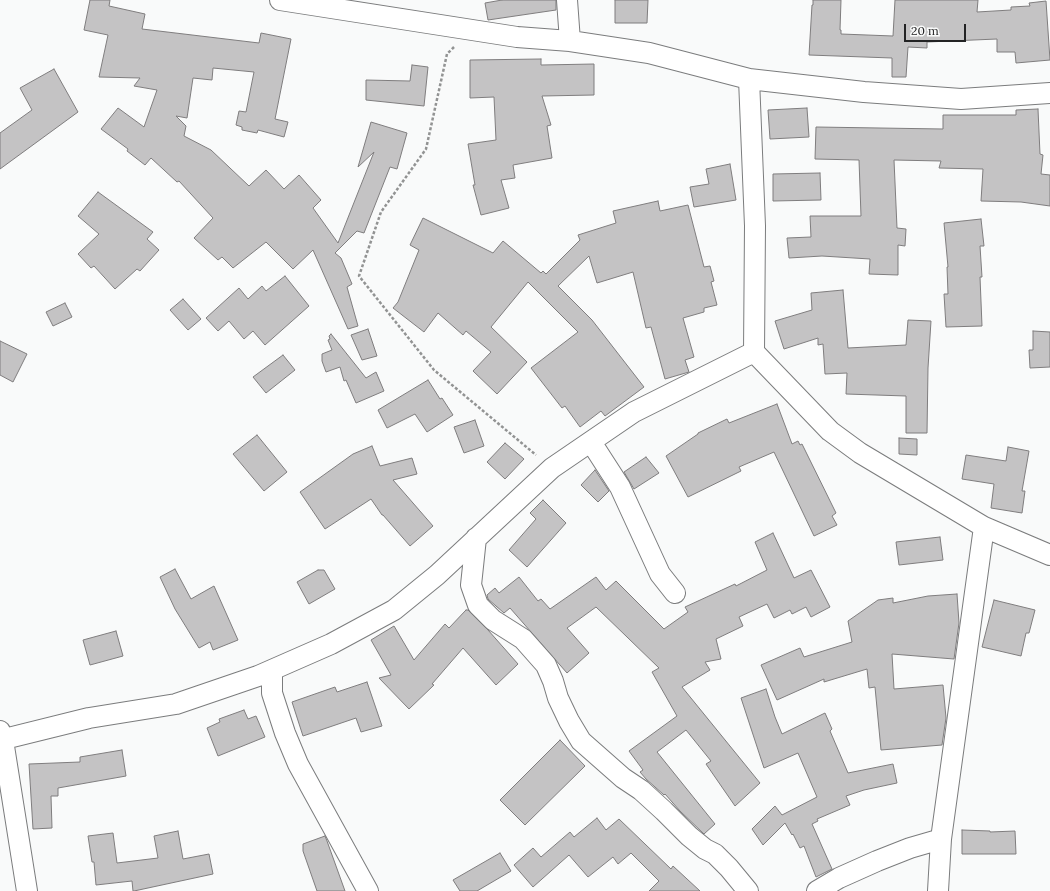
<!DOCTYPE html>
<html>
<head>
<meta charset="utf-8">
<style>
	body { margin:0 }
	#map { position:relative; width:1050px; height:891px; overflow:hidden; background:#f9fafa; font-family:Lora,serif }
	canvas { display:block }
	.scale { position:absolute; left:904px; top:24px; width:62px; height:18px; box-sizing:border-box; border:2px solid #232324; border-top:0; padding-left:5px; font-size:12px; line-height:14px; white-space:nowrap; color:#232324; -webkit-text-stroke:3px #f9fafa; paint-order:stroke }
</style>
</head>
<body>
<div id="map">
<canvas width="1050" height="891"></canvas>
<div class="scale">20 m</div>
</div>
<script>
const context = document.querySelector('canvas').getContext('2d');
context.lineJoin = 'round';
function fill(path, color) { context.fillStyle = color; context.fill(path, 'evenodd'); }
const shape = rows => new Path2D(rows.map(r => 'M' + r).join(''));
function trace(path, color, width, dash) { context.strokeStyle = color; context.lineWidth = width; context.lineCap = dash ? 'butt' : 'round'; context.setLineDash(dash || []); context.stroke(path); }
const building = shape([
	[90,0,110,0,109,6,145,14,142,29,259,43,261,33,291,39,275,119,288,122,284,137,258,130,257,133,242,130,242,127,236,125,239,111,246,112,254,72,213,68,212,80,193,78,187,118,176,116,186,126,184,136,211,150,249,186,266,170,284,189,299,175,321,200,313,208,338,243,374,152,358,167,371,122,407,133,397,169,390,167,364,233,357,231,335,253,341,258,352,284,347,287,358,326,348,329,313,250,293,269,266,242,233,268,222,257,218,260,194,238,213,218,179,181,177,182,151,158,145,165,127,151,128,149,101,129,118,108,144,127,157,90,134,86,140,78,99,77,108,35,84,30,90,0],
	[502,0,556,0,556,10,488,20,485,3,502,0],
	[615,0,648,0,647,23,615,23,615,0],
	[813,0,841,0,840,30,841,30,841,34,893,36,895,0,978,0,977,12,1011,10,1011,7,1030,6,1029,3,1046,1,1050,60,1016,63,1015,52,997,52,997,39,927,42,927,48,908,47,906,77,892,77,892,58,809,55,812,5,813,5,813,0],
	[541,59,541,65,594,64,594,95,542,96,551,125,547,126,552,158,513,165,515,178,501,180,509,208,481,215,473,185,475,185,468,144,496,140,494,97,470,98,470,60,541,59],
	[412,65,428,67,424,106,366,100,366,80,410,81,412,65],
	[54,69,78,112,0,169,0,133,32,110,20,88,54,69],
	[807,108,809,137,770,139,768,110,807,108],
	[1038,109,1040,154,1043,155,1041,174,1050,175,1050,206,1021,202,981,201,983,169,939,168,941,161,894,160,897,228,906,229,905,246,898,245,898,275,869,274,870,259,822,256,789,258,787,238,811,237,810,216,861,216,859,160,815,159,816,127,943,129,943,115,1016,115,1016,110,1038,109],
	[730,164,736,200,694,207,690,187,709,184,706,169,730,164],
	[820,173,821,200,773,201,773,174,820,173],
	[98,192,153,232,147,239,159,250,140,271,137,269,115,289,94,266,91,268,78,254,99,234,78,216,98,192],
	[658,201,660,211,688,205,704,267,710,266,714,281,711,282,717,305,704,308,704,312,683,318,694,357,685,360,689,372,665,379,651,327,646,328,633,272,597,283,589,256,558,286,592,320,644,387,605,416,601,411,580,427,565,406,562,408,531,368,578,332,528,282,491,327,527,362,497,394,473,371,491,352,466,331,463,335,438,313,424,332,393,308,398,302,419,250,410,245,423,218,493,253,503,241,541,273,543,271,546,274,580,240,578,235,616,223,613,211,658,201],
	[981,219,984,246,980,246,982,277,980,277,982,326,946,327,944,294,948,294,947,267,948,267,944,223,981,219],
	[285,276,309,306,265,345,253,331,244,339,229,321,218,331,206,318,239,288,248,299,262,286,266,291,285,276],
	[843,290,848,348,906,345,908,320,931,321,928,368,927,433,906,433,906,396,846,394,847,373,825,374,823,344,818,345,818,338,784,349,775,321,812,310,811,293,843,290],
	[183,299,201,319,188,330,170,310,183,299],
	[65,303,72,317,53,326,46,312,65,303],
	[368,329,377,356,362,360,351,335,368,329],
	[1033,331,1050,332,1050,367,1030,368,1029,350,1033,350,1033,331],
	[331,334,366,378,376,372,384,391,356,403,346,380,344,381,340,367,326,372,322,361,322,354,332,350,328,340,330,339,329,336,331,334],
	[0,341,27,354,13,382,0,375,0,341],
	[283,355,295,370,266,393,253,377,283,355],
	[428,380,440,399,442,398,453,415,427,432,415,414,387,428,378,410,428,380],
	[777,404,792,444,798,441,800,445,802,444,836,513,832,516,837,525,814,536,774,452,739,467,741,471,688,497,666,456,698,434,698,433,727,419,729,423,777,404],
	[475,420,484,446,464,453,454,427,475,420],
	[257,435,287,472,264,491,233,454,257,435],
	[899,438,917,439,917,455,899,454,899,438],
	[505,443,524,459,505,479,487,462,505,443],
	[372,446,380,466,412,458,417,474,393,480,433,526,410,546,383,515,382,515,371,499,325,529,300,492,353,454,372,446],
	[1008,447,1029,451,1022,491,1025,491,1022,513,991,508,994,484,962,479,966,455,1006,461,1008,447],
	[646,457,659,473,634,489,624,472,646,457],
	[595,470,609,491,598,502,581,485,595,470],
	[543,500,566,523,527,567,509,550,536,519,530,513,543,500],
	[773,533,794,578,811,570,830,607,811,617,806,607,792,614,790,610,774,618,767,604,739,617,743,626,716,639,721,659,705,662,710,670,682,687,760,783,735,806,706,764,711,761,686,730,657,752,715,824,704,834,680,811,665,794,664,795,646,779,640,772,643,770,629,751,677,716,652,672,659,668,596,607,567,628,589,653,567,673,510,608,504,613,488,599,487,595,495,588,499,593,519,577,538,601,541,599,550,609,596,577,606,590,616,581,664,629,688,612,685,607,735,584,736,586,767,570,755,542,773,533],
	[940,537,943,560,899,565,896,542,940,537],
	[175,569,191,599,214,586,238,640,213,650,210,642,199,648,175,609,160,577,175,569],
	[318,570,324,570,335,589,309,604,297,582,318,570],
	[957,594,959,623,954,659,892,654,894,689,943,685,946,718,942,745,881,750,875,687,869,688,867,669,824,682,824,679,777,700,761,665,800,648,804,657,852,642,848,621,878,600,893,598,893,603,928,596,957,594],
	[994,600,1035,610,1029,633,1026,633,1021,656,982,647,994,600],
	[466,610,468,610,488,630,518,664,496,685,463,648,432,684,434,685,409,709,379,678,391,675,371,640,394,626,414,660,445,624,449,628,466,610],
	[116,631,123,656,90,665,83,640,116,631],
	[367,682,382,726,361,732,356,718,303,736,292,702,335,687,337,692,367,682],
	[766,689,775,717,782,734,825,713,832,729,830,731,848,773,893,764,897,783,864,790,846,796,850,805,817,819,818,821,812,824,832,869,816,877,804,846,800,848,793,834,792,835,785,823,763,845,752,829,775,806,782,815,817,797,798,753,764,768,741,698,766,689],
	[244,710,248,719,256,716,265,737,218,756,207,728,220,722,219,719,244,710],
	[560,740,585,766,525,825,500,800,560,740],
	[122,750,126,776,58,788,58,796,51,796,52,828,33,829,29,764,80,762,80,757,122,750],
	[597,818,606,830,619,819,671,869,673,866,700,891,649,891,659,881,631,853,618,864,613,857,588,877,569,855,533,887,514,865,533,848,541,857,570,832,574,837,597,818],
	[962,830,990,831,990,832,1015,831,1016,854,962,854,962,830],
	[178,831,183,859,209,854,213,874,134,891,133,891,132,881,96,885,94,862,92,862,88,836,113,833,117,863,158,858,154,836,178,831],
	[325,836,327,841,345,891,317,891,303,851,303,844,325,836],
	[500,853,511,871,477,891,460,891,453,880,500,853]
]);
const path = shape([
	[454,47,447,54,426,149,381,212,359,276,434,370,536,455]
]);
const minor = shape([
	[280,0,517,37,570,41,649,53,749,79,864,92,961,99,1050,93],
	[567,0,570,41],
	[754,352,830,431,860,453,984,527,1050,555],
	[591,442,620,487,660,574,675,593],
	[476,538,471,585,478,605,493,620,523,639,546,665,553,681,558,698,569,721,581,741,623,778,641,790,664,811,689,836,705,849,715,854,729,868,748,891],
	[272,670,272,693,285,733,298,764,368,891],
	[0,731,3,740,27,891],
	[0,740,89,718,176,704,258,676,331,644,394,610,437,575,552,468,634,412,754,352,755,226,749,79],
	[817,891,839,878,877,861,910,848,941,839],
	[938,891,941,839,984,527]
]);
fill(building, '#c4c3c4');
trace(building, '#7f7d7e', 1);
trace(minor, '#7b7c7d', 22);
trace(path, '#929393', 2.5, [3, 2]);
trace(minor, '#fff', 20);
</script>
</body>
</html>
